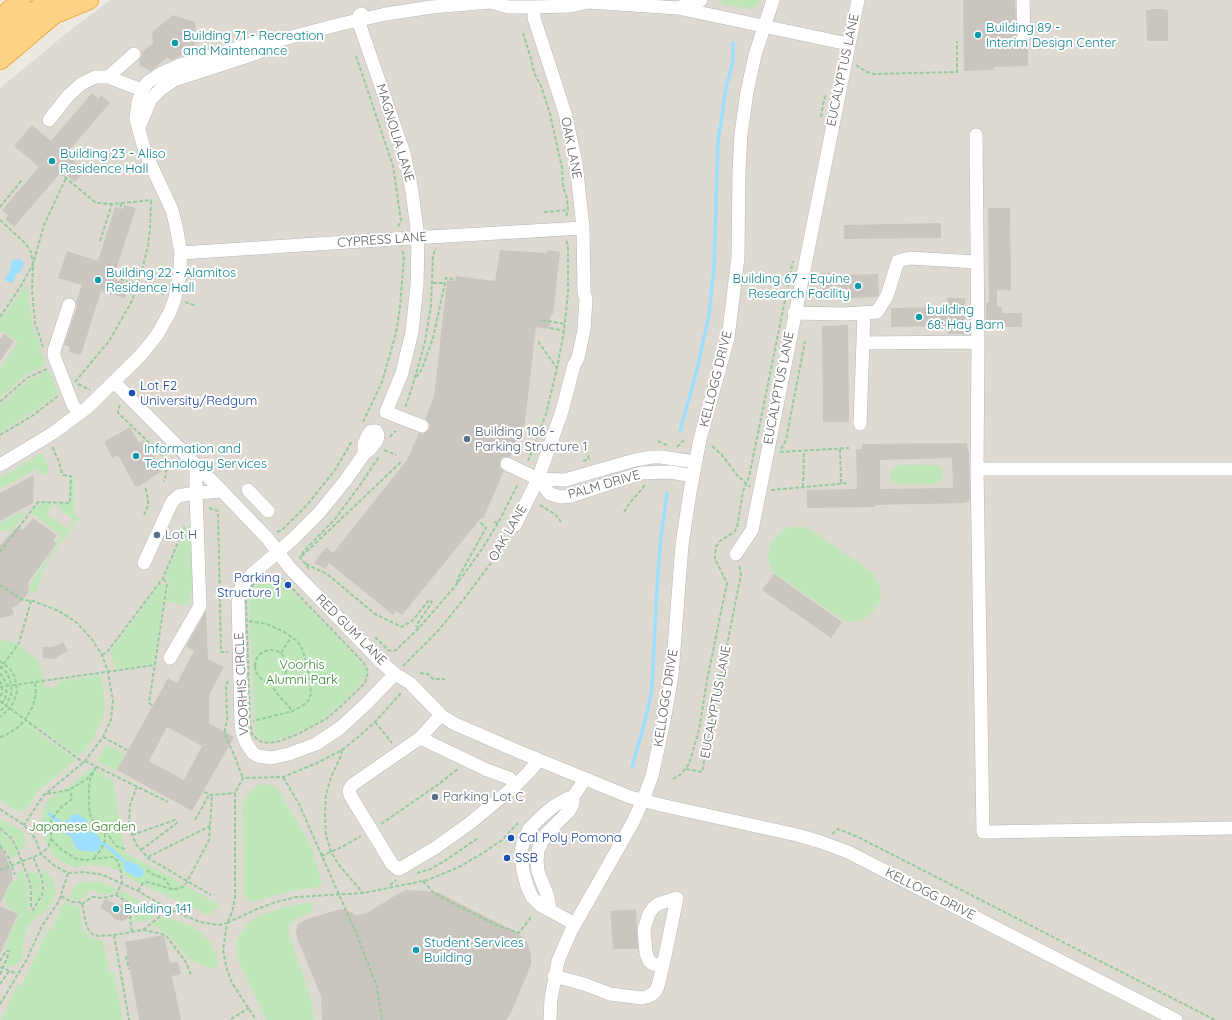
<!DOCTYPE html>
<html>
<head>
<meta charset="utf-8">
<style>
	body { margin:0 }
	canvas { display:block; background:#ede9e0 }
</style>
</head>
<body>
<canvas width="1232" height="1020"></canvas>
<script>
const context = document.querySelector('canvas').getContext('2d');
context.lineJoin = 'round';
function fill(path, color) { context.fillStyle = color; context.fill(path, 'evenodd'); }
const shape = rows => new Path2D(rows.map(r => 'M' + r).join(''));
function trace(path, color, width, dash) { context.strokeStyle = color; context.lineWidth = width; context.lineCap = dash ? 'butt' : 'round'; context.setLineDash(dash || []); context.stroke(path); }
function label(font, color, halo, rows, align = 'center') {
  context.font = font + ' Quicksand,sans-serif'; context.lineWidth = 4; context.setLineDash([]); context.textBaseline = 'middle'; context.strokeStyle = halo; context.fillStyle = color; for (const [text, x, y, turn = 0] of rows) {
    context.save(); context.translate(x, y); context.rotate((+turn || 0) * Math.PI / 180); context.textAlign = isNaN(turn) ? turn : align; if (halo) context.strokeText(text, 0, 0); context.fillText(text, 0, 0); context.restore();
  }
}
const education = shape([
	[111,0,1232,0,1232,1020,0,1020,0,88,73,28]
]);
const green = shape([
	[722,0,760,0,756,7,750,9,722,4,721,1],
	[27,285,33,328,46,365,24,376,0,398,0,369,18,342,0,331,0,320],
	[49,370,58,391,56,395,31,413,0,432,0,405,29,380],
	[42,453,49,467,47,474,40,475,39,468,0,489,0,478],
	[898,465,937,465,942,470,943,475,942,479,935,484,896,484,891,479,890,472,895,466],
	[71,478,75,478,74,514,80,518,47,562,36,592,29,594,31,582,58,543,57,542,61,535,31,512,37,504,40,503,53,504,46,514,68,529,74,520,56,506,58,504,69,503],
	[22,511,25,514,10,532,0,531,0,523],
	[189,523,190,525,192,584,189,606,166,602,169,582,166,575],
	[791,527,803,527,810,529,873,573,878,582,881,594,880,603,871,614,861,620,850,622,844,621,772,572,769,563,768,554,770,544,782,530],
	[274,579,285,584,363,664,366,670,366,675,363,681,344,701,320,721,305,729,286,737,273,741,267,741,261,739,257,735,255,730,249,601,250,592,253,588,264,581],
	[161,583,165,586,154,664,116,669,110,652],
	[11,640,37,659,43,673,44,687,55,688,60,681,100,675,104,692,105,708,102,721,94,737,84,752,78,757,39,727,36,730,76,760,38,791,28,807,23,811,18,812,0,800,0,641],
	[107,744,125,754,116,771,97,761],
	[91,768,113,780,125,852,220,905,208,915,134,881,118,870,105,866,90,865,75,867,62,862,53,855,45,841,42,824,43,811,48,800,73,783],
	[259,784,273,785,279,791,311,845,322,883,317,888,295,890,252,902,244,896,243,802,251,790],
	[0,819,21,830,23,833,26,841,25,845,21,850,19,850,16,843,17,842,14,838,13,838,9,833,0,826],
	[0,830,10,839,16,850,17,856,11,858,9,853,0,844],
	[22,870,28,883,29,899,28,909,31,912,36,910,43,898,45,885,41,871,45,871,52,878,54,882,56,891,52,903,48,909,34,919,27,928,24,938,22,958,17,964,9,967,6,966,10,951,7,948,3,951,19,914,8,908,4,898,11,883,18,878,16,873],
	[27,872,37,873,40,878,41,893,39,900,33,906,33,892],
	[91,881,101,882,116,888,113,893,105,895,90,890,83,898,78,900,74,900,69,898,74,887,79,883],
	[122,890,146,905,157,914,146,922,133,921,133,911,136,906,118,894],
	[64,902,79,907,83,930,89,937,99,941,103,940,110,973,114,973,123,1020,1,1020,18,984,22,986,48,929,51,930],
	[311,902,313,910,296,919,289,926,289,935,311,998,314,1020,266,1020,236,956,237,940,246,925,258,916,285,907],
	[163,917,176,920,193,927,203,934,212,945,218,961,217,966,212,969,192,961,170,937,152,924]
]);
const water = shape([
	[20,259,24,263,20,273,16,274,13,283,6,281,5,277,9,273,12,260],
	[77,814,86,819,88,824,86,830,90,833,93,832,97,835,100,838,101,844,100,849,95,852,79,850,75,846,71,837,60,830,60,826,73,815],
	[128,861,138,865,143,870,144,872,142,877,139,878,125,871,124,865,125,862]
]);
const stream = shape([
	[680,431,697,370,709,315,714,268,718,142,726,88,733,61,733,43],
	[632,767,645,721,652,689,657,587,661,536,667,493],
	[49,814,62,824],
	[101,843,106,845,125,862]
]);
const building = shape([
	[963,0,1015,0,1017,42,1024,44,1028,43,1028,66,994,67,994,70,964,71],
	[1150,9,1165,9,1165,10,1168,10,1168,41,1147,41,1146,10,1150,10],
	[173,15,195,22,197,43,178,57,172,60,167,58,151,71,140,66,139,60,142,56,142,52,153,43,152,32],
	[92,93,98,98,101,95,110,103,66,154,85,171,75,182,62,171,14,227,5,219,8,215,2,210,39,167,14,146,32,125,51,141],
	[124,205,136,208,113,279,129,284,125,298,101,291,81,355,69,352,70,347,64,345,77,307,76,302,82,285,58,278,67,251,98,261,115,207,123,209],
	[988,208,1010,208,1011,290,997,290,997,307,1002,307,1002,313,1022,313,1022,327,986,327,986,303,989,303],
	[941,223,941,238,844,239,844,225],
	[500,250,547,253,548,250,560,252,553,314,551,314,549,329,536,327,525,423,510,457,503,457,500,461,500,468,504,471,483,519,481,518,402,615,396,611,393,615,329,563,326,569,314,563,326,547,333,553,407,460,419,433,424,434,429,429,430,424,425,419,434,397,447,280,455,281,456,276,495,281],
	[821,273,836,273,836,275,878,274,879,294,877,297,822,299],
	[947,298,965,298,966,334,948,334,948,326,891,327,891,308,947,307],
	[848,325,849,422,823,422,822,326],
	[4,334,14,341,0,361,0,339],
	[130,427,139,443,144,440,162,471,138,487,137,485,135,486,118,455,112,458,104,442],
	[967,443,968,452,969,452,970,500,966,503,875,505,875,507,807,508,807,490,857,489,856,449,862,449,862,444],
	[952,458,953,488,880,489,880,460],
	[34,475,33,503,0,521,0,493],
	[33,518,57,535,53,541,57,543,29,581,28,594,18,605,12,608,14,615,0,618,0,545,17,527,23,530],
	[774,574,842,622,831,638,762,590],
	[206,611,208,659,224,667,209,695,209,723,234,737,192,811,117,770,168,678,177,683,194,651,186,646],
	[167,727,202,746,184,780,149,761],
	[63,642,68,651,54,659,43,658,42,647,53,647],
	[0,842,12,872,13,882,10,883,0,904],
	[406,890,426,891,439,893,514,931,524,938,528,945,531,955,531,964,528,972,511,1013,506,1020,322,1020,321,996,297,938,296,932,298,924,307,919,341,909,345,909,356,915,367,913,396,895],
	[105,899,116,904,126,905,130,910,128,918,123,921,116,920,113,918,111,914,100,908],
	[0,906,18,914,0,954],
	[636,909,638,949,613,949,610,911],
	[164,935,170,963,178,962,181,974,172,976,181,1020,139,1020,125,942]
]);
const path = shape([
	[523,33,531,59,533,68,536,77,541,86,550,114,562,168,563,187,567,198,568,210,566,218],
	[356,56,393,166,401,221,398,227],
	[856,65,867,72,874,74,957,72,957,41],
	[821,117,823,104,826,94],
	[60,173,96,203,112,204,152,200],
	[0,207,22,180],
	[120,207,122,203],
	[544,212,568,210],
	[0,220,25,243,31,252,33,264,32,290,35,323,43,347],
	[100,241,112,204],
	[115,277,164,294],
	[433,283,445,283],
	[185,302,196,306],
	[0,317,21,286,33,264,44,225,66,178],
	[542,320,565,324],
	[550,328,564,331],
	[539,341,539,343,557,368],
	[416,377,421,371,433,338,446,278,453,279],
	[75,382,109,341,132,301,143,266,148,246,150,229,151,200],
	[78,384,90,390],
	[0,402,27,378,47,369],
	[120,405,118,410,118,413,162,455,166,462,166,474,164,482],
	[406,407,406,405,413,384,425,342,431,305,433,255,436,248],
	[363,422,382,382,396,333,400,307,404,255,402,251],
	[0,435,32,416,58,396],
	[390,437,393,433,396,431],
	[658,441,668,446],
	[712,446,722,455,737,475,750,487],
	[677,447,684,440],
	[781,449,786,440,805,341],
	[840,449,841,484],
	[384,450,396,455],
	[780,452,849,448],
	[528,461,546,414,557,368,564,331,568,293,568,245,566,240],
	[583,461,589,459,585,447,586,446],
	[803,487,804,452],
	[771,490,849,483],
	[540,505,556,515,561,522],
	[209,508,218,511,221,652,228,652],
	[624,512,629,504,645,485],
	[144,515,148,505,148,499,145,486],
	[494,522,498,523],
	[277,532,282,530,307,505,335,470,352,441],
	[0,552,38,502,70,503,71,476,63,475,62,473,59,462,52,446],
	[302,556,402,461],
	[306,564,327,574,375,614,402,627,413,620,429,600,432,602,416,626,419,628],
	[309,569,300,557,304,551,335,519,358,488,379,457],
	[279,577,286,582,364,663,368,672,365,683,339,708,326,719,298,734,280,741,270,743,262,742,257,739,252,734,250,722,246,599,251,587,257,582,261,580,279,577],
	[457,583,458,578,486,528,479,521],
	[0,585,23,600,33,601,59,611,77,623,91,638,102,655,108,672,113,701,111,720,103,737,85,761,43,796,24,825],
	[249,621,267,624,284,632,296,640,301,646,305,658,310,680,311,694,308,701,302,706,293,711,253,721],
	[375,637,388,650,392,651,396,650,419,628,457,584,482,549,498,523,518,484],
	'255 666a16 16 0 1 1 32 0a16 16 0 1 1-32 0Z',
	[281,653,291,637],
	[102,655,108,651,163,578,185,526],
	[0,661,10,669,15,677,17,691,14,701,10,708,0,717],
	[0,666,7,673,10,680,12,692,6,706,0,711],
	[403,666,438,631,463,600,489,566,510,535],
	[0,669,19,643,31,601],
	[0,673,5,681,7,686,5,699,0,705],
	[420,673,428,674,433,679,445,679],
	[0,681,2,686,2,693,0,697],
	[228,681,226,685,227,720,225,729,226,739,232,750,243,778],
	[272,682,274,689,279,696,293,711],
	[0,687,155,665],
	[0,701,84,763],
	[152,705,149,703,167,584,163,578],
	[375,722,392,743],
	[0,737,6,735,17,728,25,720,33,706,36,693,35,682],
	[103,737,127,750],
	[342,750,341,756,331,777,326,795,325,815,326,835,331,852,339,865,363,893],
	[85,761,168,802],
	[96,767,90,780,89,788,89,808,91,818,95,823,101,826,107,833,116,846,125,849],
	[686,769,702,772,741,574,739,565],
	[283,777,299,804,356,933,377,987,382,1020],
	[673,779,681,774,689,764,699,730,707,680,727,583,715,559,715,554,716,547,720,541,734,532,737,528,743,491,749,477,793,261],
	[137,786,130,805,129,822,132,835,136,844,148,858,211,895],
	[204,792,212,795,235,793],
	[47,794,69,790,87,779,94,770],
	[0,809,24,825,35,838,41,854,55,866,68,873,85,872,103,875,138,891,167,908,200,922,218,925,227,923,223,950,227,970,232,983,256,1020],
	[195,820,209,795],
	[381,824,436,786,458,769],
	[0,828,12,839,17,849,30,883,31,892,31,907,33,910,42,895,43,888,42,878,33,857],
	[832,834,838,829,858,837,1215,1020],
	[132,835,175,820,177,823,141,850],
	[51,839,62,850,77,859,86,860,109,857,113,857,118,861,121,872,122,883,116,895],
	[0,846,7,854,15,875],
	[321,856,342,847,361,836],
	[148,857,210,826],
	[94,858,101,850,105,841,105,831],
	[0,870,41,854,48,847,51,839,51,820,61,807,71,800,72,797,69,790],
	[147,870,150,873,165,879,171,889],
	[417,873,431,869,446,860,478,838],
	[423,881,433,892,452,903,494,924,519,933,531,917],
	[390,885,396,880],
	[138,891,143,883,148,882,171,889,176,889,183,887,187,882,209,840,212,795],
	[61,896,71,902,79,902,82,904],
	[82,904,87,927,92,934,98,936,114,935,143,930,162,934,167,937,186,962,191,975],
	[82,904,92,897,103,898,116,895,132,905,130,919,132,932],
	[228,922,232,912,235,898,235,793,243,778,283,777,317,763,342,750,357,738,375,722,402,692],
	[227,923,257,909,276,902,296,897,363,893,428,880,459,867,483,853,502,840,518,823],
	[143,930,163,914,167,908],
	[114,935,129,1020],
	[126,956,129,969],
	[0,961,6,951,9,951,7,958,0,975],
	[0,967,17,974],
	[0,984,9,971],
	[0,1004,27,959,42,926,59,901,68,873],
	[231,1019,249,1008]
]);
const minor = shape([
	[581,0,588,2,678,8,848,44],
	[1023,0,1024,36],
	[491,2,508,7,534,7,571,6,588,2],
	[678,8,701,0],
	[362,14,359,16,358,20,404,153,412,191,418,238,417,285,412,332,402,373,386,412,422,426],
	[108,77,134,54],
	[49,120,68,96,81,84,95,77,108,77,142,90],
	[140,125,151,99,160,90,174,80,257,53,276,41],
	[976,135,978,342,977,469,1232,469],
	[181,253,378,240,583,228],
	[69,305,54,351,54,356,73,405,79,414],
	[794,313,843,314,877,312,887,296,898,261,910,258,977,262],
	[863,343,978,342],
	[114,382,222,491,268,539,290,568,380,661,395,674,410,683,442,716,455,724,522,753,630,797,661,805,797,835,821,842,848,852,1176,1020],
	[860,424,864,313],
	[364,454,364,444,368,435,371,431,376,431,378,435,377,440,371,448,364,454,345,481,319,513,292,540,252,574,242,585,239,592,238,599,241,722,242,732,246,743,253,753,258,756,271,758,289,754,316,744,340,728,366,704,395,674],
	[507,464,538,479,565,480,635,460,652,457,661,457,695,462],
	[0,465,53,433,88,407,141,355,157,335,170,312,175,298,179,278,181,253,176,226,172,210,145,152,136,119,138,102,142,90,148,82,162,73,180,65,258,42,276,41,341,24,386,14,432,7,491,2,496,0],
	[196,466,196,493,222,491],
	[977,469,983,832,1232,828],
	[538,479,550,494,561,497,571,496,641,473,670,472,693,476],
	[248,490,268,511],
	[515,525,538,479,562,411,574,365,578,358,584,330,586,299,584,293,583,228,576,163,565,113,534,18,534,7],
	[736,554,752,530,858,0],
	[144,563,172,502,178,496,196,493,200,606,170,658],
	[442,716,438,718,420,738,352,785,349,790,350,795,392,864,398,869,401,868,435,848,470,823,516,785,528,773,539,760],
	[420,738,487,770,509,778,516,785],
	[550,910,548,897,538,872,537,862,538,850,546,834,569,811,573,804,573,797],
	[575,924,540,905,532,897,527,886,523,871,521,853,523,842,529,829,542,816,554,806,566,799,573,797,585,779],
	[554,976,584,984,610,994,642,998,649,996,655,992,658,986,663,965,665,956,677,898,658,904,653,908,649,914,644,929,646,953,649,961,653,964,663,965],
	[550,1020,551,999,558,961,571,931,633,822,643,800,652,776,664,721,672,675,682,545,690,492,700,439,728,338,738,257,739,170,741,134,747,92,755,55,773,0]
]);
const highway = shape([
	[60,12,89,0],
	[0,19,21,0],
	[0,41,48,0],
	[0,60,71,0]
]);
const markers = [
	[978,35,4,"#0f9aa8"],
	[175,43,4,"#0f9aa8"],
	[52,161,4,"#0f9aa8"],
	[98,280,4,"#0f9aa8"],
	[858,286,4,"#0f9aa8"],
	[919,317,4,"#0f9aa8"],
	[132,393,4,"#1a4fb4"],
	[467,439,4,"#5c6f8a"],
	[136,456,4,"#0f9aa8"],
	[157,535,4,"#5c6f8a"],
	[288,585,4,"#1a4fb4"],
	[435,797,4,"#5c6f8a"],
	[511,838,4,"#1a4fb4"],
	[507,858,4,"#1a4fb4"],
	[116,909,4,"#0f9aa8"],
	[416,950,4,"#0f9aa8"]
];
const cultureNames = [
	["Building 89 -",986,28],
	["Interim Design Center",986,43],
	["Building 71 - Recreation",183,36],
	["and Maintenance",183,51],
	["Building 23 - Aliso",60,154],
	["Residence Hall",60,169],
	["Building 22 - Alamitos",106,273],
	["Residence Hall",106,288],
	["Building 67 - Equine",850,279,"right"],
	["Research Facility",850,294,"right"],
	["building",927,310],
	["68: Hay Barn",927,325],
	["Information and",144,449],
	["Technology Services",144,464],
	["Building 141",124,909],
	["Student Services",424,943],
	["Building",424,958]
];
const streetNames = [
	["EUCALYPTUS LANE",843,70,-78],
	["MAGNOLIA LANE",395,133,73],
	["OAK LANE",571,148,79],
	["CYPRESS LANE",382,240,-4],
	["KELLOGG DRIVE",716,379,-76],
	["EUCALYPTUS LANE",779,388,-79],
	["PALM DRIVE",604,485,-16],
	["OAK LANE",508,533,-60],
	["RED GUM LANE",351,630,45],
	["VOORHIS CIRCLE",242,684,-93],
	["KELLOGG DRIVE",666,698,-81],
	["EUCALYPTUS LANE",716,702,-79],
	["KELLOGG DRIVE",930,894,27]
];
const transitNames = [
	["Lot F2",140,386],
	["University/Redgum",140,401],
	["Parking",280,578,"right"],
	["Structure 1",280,593,"right"],
	["Cal Poly Pomona",519,838],
	["SSB",515,858]
];
const serviceNames = [
	["Building 106 -",475,432],
	["Parking Structure 1",475,447],
	["Lot H",165,535],
	["Parking Lot C",443,797]
];
const parkNames = [
	["Voorhis",302,665],
	["Alumni Park",302,680],
	["Japanese Garden",82,827]
];
fill(education, '#dfdad1');
fill(green, '#bfe7ba');
fill(water, '#9edfff');
trace(stream, '#9edfff', 3.5);
fill(building, '#cac5bf');
trace(minor, '#b3b8bc', 14);
trace(highway, '#ed8900', 20);
trace(path, '#94cb9e', 2, [4, 2]);
trace(minor, '#fff', 13);
trace(highway, '#ffd385', 19);
for (const [x, y, r, color] of markers) { const dot = new Path2D(); dot.arc(x, y, r, 0, 2 * Math.PI); context.fillStyle = color; context.fill(dot); trace(dot, '#fff', 1.5); }
label('13px', '#0d838f', '#fff', cultureNames, 'left');
label('13px', '#595e62', '#fff', streetNames);
label('13px', '#164399', '#fff', transitNames, 'left');
label('13px', '#4e5e75', '#fff', serviceNames, 'left');
label('13px', '#33842e', '#fff', parkNames);
</script>
</body>
</html>
